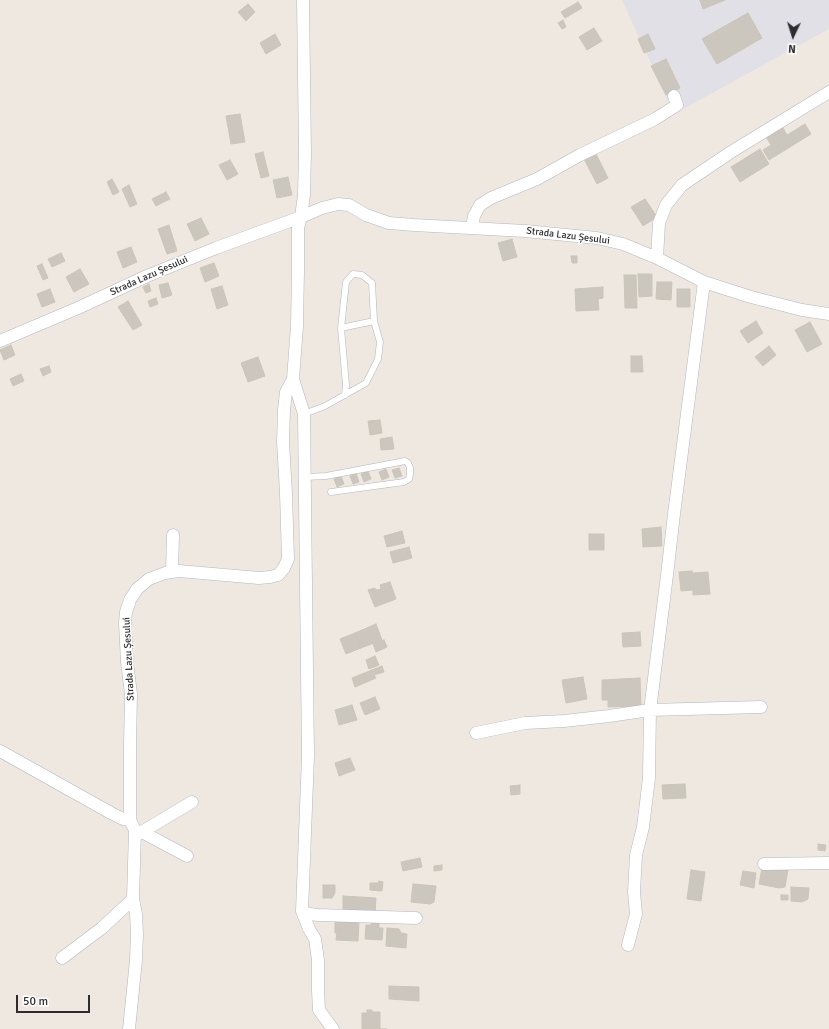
<!DOCTYPE html>
<html>
<head>
<meta charset="utf-8">
<style>
	body { margin:0 }
	#map { position:relative; width:829px; height:1029px; overflow:hidden; background:#efe8e0; font-family:Signika,sans-serif }
	canvas { display:block }
	.north { position:absolute; left:773px; top:16px; width:40px; height:40px; -webkit-text-stroke:3px #fff; paint-order:stroke; rotate:184deg; font-size:11px; font-weight:700; line-height:16px; text-align:center; color:#2d2d2d }
	.north::after { content:''; display:block; margin:auto; width:14px; height:18px; background:#2d2d2d; clip-path:polygon(50% 0,100% 100%,50% 72%,0 100%) }
	.scale { position:absolute; left:16px; top:995px; width:74px; height:18px; box-sizing:border-box; border:2px solid #2d2d2d; border-top:0; padding-left:5px; font-size:12px; line-height:14px; white-space:nowrap; color:#2d2d2d; -webkit-text-stroke:3px #fff; paint-order:stroke }
</style>
</head>
<body>
<div id="map">
<canvas width="829" height="1029"></canvas>
<div class="north">N</div>
<div class="scale">50 m</div>
</div>
<script>
const context = document.querySelector('canvas').getContext('2d');
context.lineJoin = 'round';
function fill(path, color) { context.fillStyle = color; context.fill(path, 'evenodd'); }
const shape = rows => new Path2D(rows.map(r => 'M' + r).join(''));
function trace(path, color, width, dash) { context.strokeStyle = color; context.lineWidth = width; context.lineCap = dash ? 'butt' : 'round'; context.setLineDash(dash || []); context.stroke(path); }
function label(font, color, halo, rows, align = 'center') {
  context.font = font + ' Signika,sans-serif'; context.lineWidth = 3; context.setLineDash([]); context.textBaseline = 'middle'; context.strokeStyle = halo; context.fillStyle = color; for (const [text, x, y, turn = 0] of rows) {
    context.save(); context.translate(x, y); context.rotate((+turn || 0) * Math.PI / 180); context.textAlign = isNaN(turn) ? turn : align; if (halo) context.strokeText(text, 0, 0); context.fillText(text, 0, 0); context.restore();
  }
}
const industrial = shape([
	[622,0,829,0,829,29,674,114]
]);
const building = shape([
	[700,0,725,0,703,9,700,0],
	[578,2,582,8,565,18,561,12,578,2],
	[248,4,255,12,246,21,238,12,248,4],
	[748,13,762,38,717,64,702,39,748,13],
	[563,20,566,27,562,29,558,23,563,20],
	[594,28,602,41,587,50,579,37,594,28],
	[275,34,281,45,266,54,260,43,275,34],
	[648,34,655,49,644,53,638,39,648,34],
	[666,59,680,88,666,95,651,66,666,59],
	[240,114,245,142,231,144,226,116,240,114],
	[805,124,811,134,769,160,763,150,771,145,765,135,782,126,787,135,805,124],
	[760,149,769,164,740,182,731,167,760,149],
	[263,152,269,176,261,178,255,154,263,152],
	[596,154,608,178,597,184,584,159,596,154],
	[230,160,238,174,227,180,219,165,230,160],
	[288,177,292,195,277,198,273,180,288,177],
	[112,179,119,192,113,195,107,182,112,179],
	[129,185,137,204,130,207,122,189,129,185],
	[166,192,170,199,156,206,152,199,166,192],
	[645,199,657,217,643,226,631,207,645,199],
	[201,218,209,234,195,241,187,224,201,218],
	[169,225,177,251,167,254,158,229,169,225],
	[512,239,517,257,503,261,498,243,512,239],
	[131,247,137,262,123,268,117,252,131,247],
	[61,253,65,261,52,267,48,259,61,253],
	[571,256,577,256,577,263,572,263,571,256],
	[214,263,219,276,205,282,200,268,214,263],
	[42,264,48,278,43,280,37,266,42,264],
	[80,269,89,284,74,292,66,277,80,269],
	[638,274,652,274,652,296,639,297,638,274],
	[624,275,636,275,637,308,625,308,624,275],
	[657,282,672,282,671,300,656,299,657,282],
	[168,283,172,295,162,298,159,285,168,283],
	[149,284,151,291,146,293,143,287,149,284],
	[222,286,228,305,217,309,211,289,222,286],
	[603,287,603,298,598,299,599,310,576,311,575,289,603,287],
	[50,289,55,302,42,307,37,294,50,289],
	[677,289,690,289,690,307,677,307,677,289],
	[156,298,158,304,150,307,148,301,156,298],
	[128,301,142,325,133,330,118,307,128,301],
	[756,321,763,333,748,343,740,331,756,321],
	[810,322,822,344,807,352,795,330,810,322],
	[11,345,15,355,4,360,0,350,11,345],
	[769,346,776,355,763,366,755,357,769,346],
	[631,356,642,356,643,372,631,372,631,356],
	[258,357,265,376,248,382,241,363,258,357],
	[49,366,51,372,43,376,40,369,49,366],
	[21,374,24,381,13,386,10,379,21,374],
	[380,420,382,433,370,435,368,421,380,420],
	[392,437,394,449,381,450,380,439,392,437],
	[399,468,402,476,395,478,392,470,399,468],
	[386,469,389,477,382,480,379,472,386,469],
	[368,471,371,479,364,482,361,474,368,471],
	[356,473,359,482,353,484,350,476,356,473],
	[341,476,344,484,337,487,334,479,341,476],
	[661,527,662,546,643,547,642,529,661,527],
	[402,531,405,543,387,547,384,536,402,531],
	[589,534,604,534,604,550,589,550,589,534],
	[409,547,412,558,393,563,390,552,409,547],
	[692,571,693,573,708,572,710,594,693,595,693,590,681,591,679,572,692,571],
	[390,582,396,599,375,607,368,590,374,588,377,590,381,589,380,585,390,582],
	[376,624,382,640,361,648,355,633,376,624],
	[640,632,641,646,623,647,622,633,640,632],
	[355,633,361,648,346,654,340,639,355,633],
	[384,640,387,647,376,652,373,644,384,640],
	[375,656,379,665,369,669,366,660,375,656],
	[382,666,384,672,374,675,376,678,355,687,352,678,382,666],
	[583,677,587,699,566,703,562,680,583,677],
	[640,678,641,706,608,707,608,700,602,700,602,680,640,678],
	[375,697,380,709,365,715,360,703,375,697],
	[352,705,357,720,339,725,335,710,352,705],
	[350,758,355,770,339,776,335,763,350,758],
	[685,784,686,798,663,799,662,785,685,784],
	[520,785,520,794,511,795,510,786,520,785],
	[818,844,826,845,825,851,818,850,818,844],
	[420,858,422,867,403,871,401,862,420,858],
	[442,865,442,870,434,871,434,866,442,865],
	[766,866,788,870,785,887,779,888,759,884,762,868,766,866],
	[691,870,705,872,701,901,687,899,691,870],
	[743,871,756,873,754,888,740,885,743,871],
	[379,881,383,882,382,891,370,890,370,883,378,883,379,881],
	[413,884,436,886,434,902,430,904,411,902,413,884],
	[323,885,335,885,335,893,332,898,323,898,323,885],
	[791,887,809,888,808,899,802,902,791,901,791,887],
	[781,895,788,895,788,900,781,900,781,895],
	[343,896,376,898,375,915,343,914,343,896],
	[343,919,359,922,358,941,336,940,337,933,335,933,335,922,343,922,343,919],
	[372,922,379,923,379,928,383,928,382,940,365,939,366,925,371,925,372,922],
	[387,928,399,929,401,933,407,934,406,948,386,946,387,928],
	[389,986,419,987,419,1001,389,999,389,986],
	[367,1010,372,1010,372,1012,380,1012,380,1029,387,1029,362,1029,362,1013,367,1013,367,1010]
]);
const lane = shape([
	[341,328,374,321],
	[304,414,325,406,366,383,378,359,380,342,374,321,372,283,362,275,353,274,346,282,341,328,346,385,345,395],
	[305,477,326,476,405,461,408,463,410,468,410,474,409,479,404,482,331,492]
]);
const street = shape([
	[472,228,474,216,480,205,491,198,537,179,580,155,655,119,677,105,674,96],
	[657,258,659,223,666,205,682,185,731,152,829,92],
	[0,341,78,308,147,276,216,248,301,217,304,195,305,152,303,0],
	[172,572,173,535],
	[476,733,525,723,564,721,609,716,650,710,667,575,674,514,704,282],
	[0,751,111,813,123,819,130,820],
	[142,832,187,856],
	[135,836,192,802],
	[764,864,829,863],
	[302,911,310,914,318,915,416,918],
	[628,945,636,914,634,892,636,855,643,827,649,778,650,710,761,707],
	[62,958,102,928,133,899],
	[129,1029,136,960,137,934,136,914,133,899,135,830,130,820,130,747,131,694,127,662,125,623,126,612,130,600,137,589,149,579,165,573,179,571,259,578,270,577,278,575,284,568,288,559,286,493,283,442,284,410,286,392,293,379],
	[333,1029,319,1010,318,991,318,960,315,939,309,929,302,911,308,756,304,414,293,379,297,326,298,271,298,228,301,217,322,208,338,204,349,205,366,215,389,223,414,225,525,231,597,238,623,244,657,258,704,282,751,297,802,310,829,314]
]);
const streetNames = [
	["Strada Lazu Șesului",568,236,7],
	["Strada Lazu Șesului",149,276,-24],
	["Strada Lazu Șesului",129,659,-93]
];
fill(industrial, '#e2e0e7');
fill(building, '#cbc6be');
trace(building, '#cbc5b9', 1);
trace(lane, '#b3b6c1', 7);
trace(street, '#b3b6c1', 13);
trace(lane, '#fff', 6);
trace(street, '#fff', 12);
label('10px', '#2d2d2d', '#fff', streetNames);
</script>
</body>
</html>
